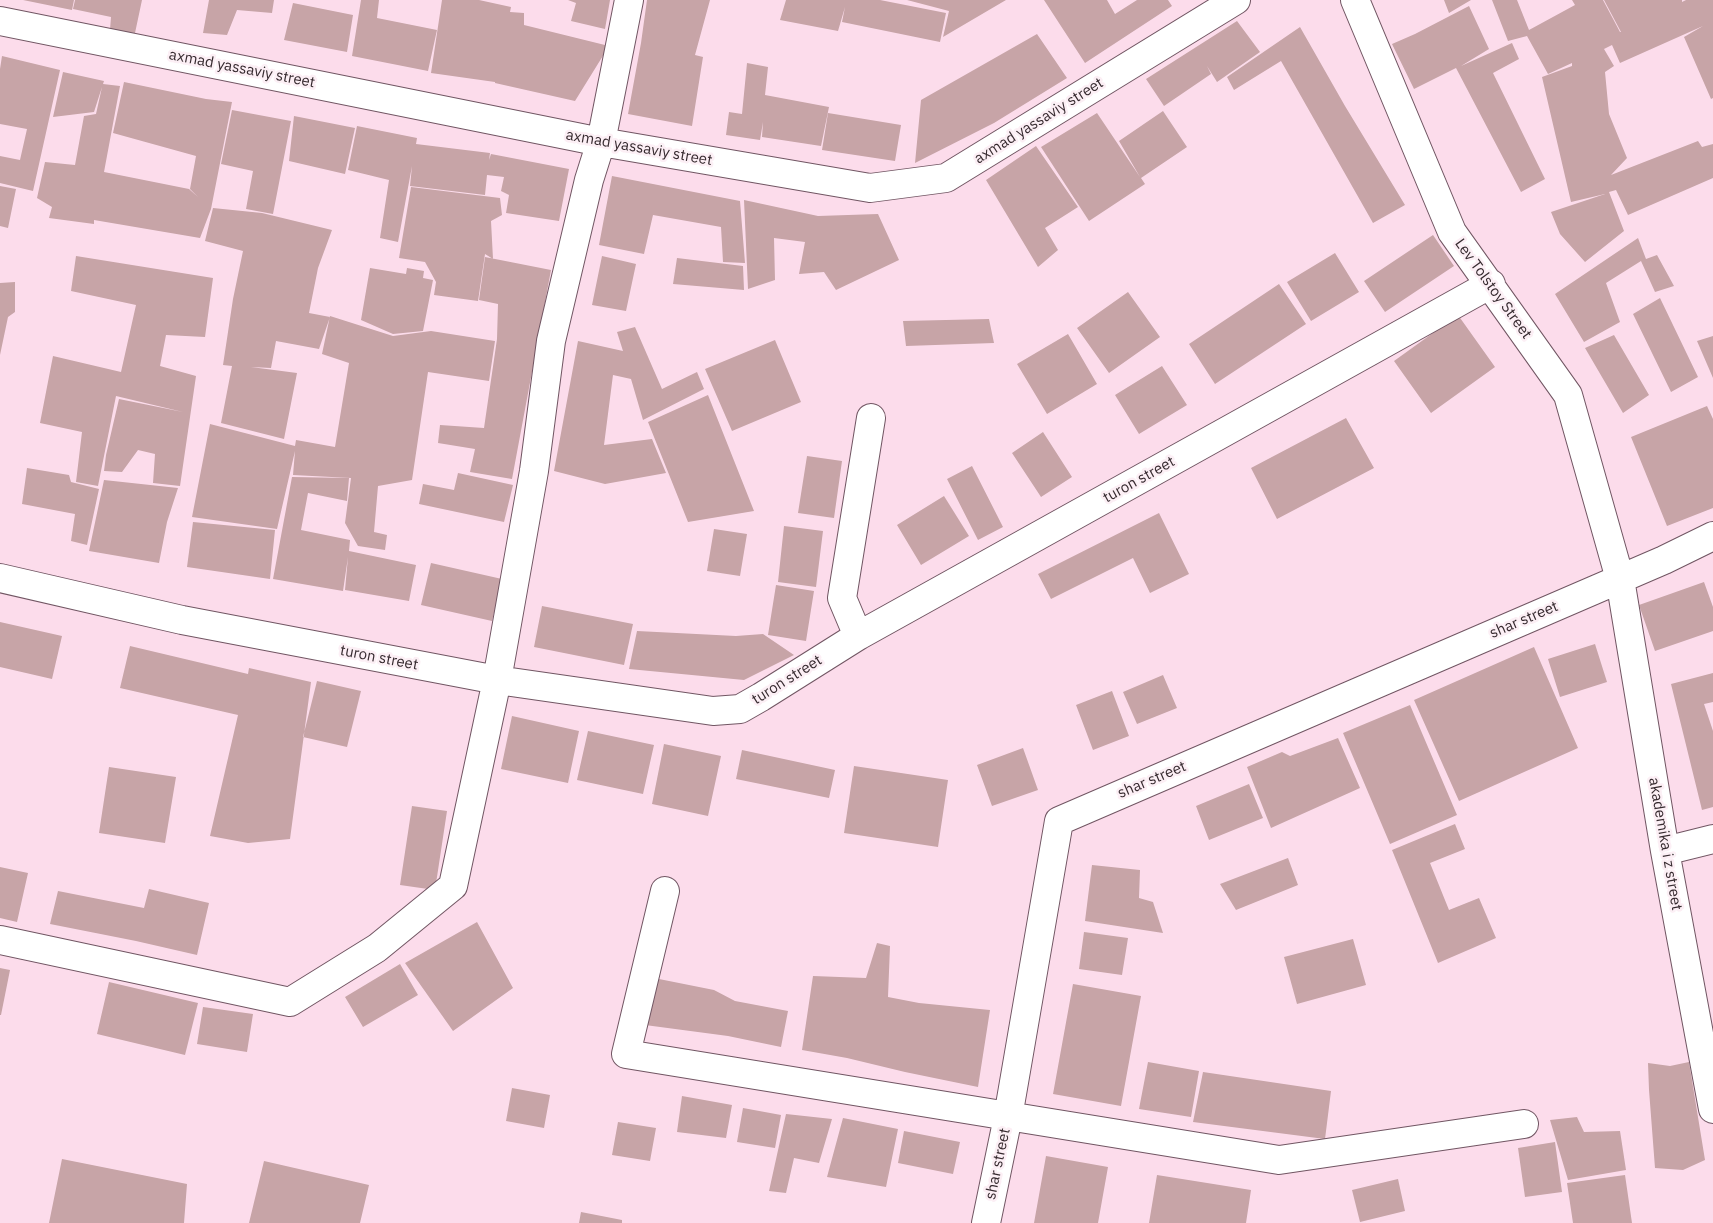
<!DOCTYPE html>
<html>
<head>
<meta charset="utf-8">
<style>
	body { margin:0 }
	canvas { display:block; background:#fcdceb }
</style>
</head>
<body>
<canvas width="1713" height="1223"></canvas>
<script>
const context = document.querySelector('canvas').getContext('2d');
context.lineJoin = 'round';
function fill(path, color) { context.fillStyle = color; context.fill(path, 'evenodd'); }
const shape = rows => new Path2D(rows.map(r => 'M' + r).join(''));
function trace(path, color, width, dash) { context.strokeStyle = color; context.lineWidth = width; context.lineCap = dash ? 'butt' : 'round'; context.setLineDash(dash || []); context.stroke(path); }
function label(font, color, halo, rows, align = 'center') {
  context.font = font + ' "IBM Plex Sans",sans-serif'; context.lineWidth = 5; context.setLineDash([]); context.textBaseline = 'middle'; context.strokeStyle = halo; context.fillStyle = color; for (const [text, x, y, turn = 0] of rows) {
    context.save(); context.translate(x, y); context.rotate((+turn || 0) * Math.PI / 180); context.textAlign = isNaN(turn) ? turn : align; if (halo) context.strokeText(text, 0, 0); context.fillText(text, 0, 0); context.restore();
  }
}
const building = shape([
	[23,0,74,0,72,10],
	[75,0,142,0,135,33,110,30,111,17,73,9],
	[209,0,274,0,272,13,237,10,227,35,203,33],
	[361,0,379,0,377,18,437,30,428,71,352,56],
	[442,0,479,0,511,7,510,12,524,13,524,25,609,46,575,101,495,83,495,82,431,73],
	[568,0,610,0,605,29,571,21,576,3],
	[647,0,710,0,695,55,703,57,692,126,628,114,641,43,647,44,641,43],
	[786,0,880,0,946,13,940,42,842,22,845,7,838,31,780,20],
	[907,0,1006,0,943,37,949,11],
	[1044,0,1107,0,1115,14,1137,0,1168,0,1172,6,1085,63],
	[1444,0,1471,0,1449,13],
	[1492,0,1517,0,1529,30,1575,5,1572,0,1603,0,1620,32,1621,32,1604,0,1682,0,1682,2,1686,0,1713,0,1713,98,1711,99,1684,37,1703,26,1620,63,1612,45,1604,49,1614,66,1605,72,1609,114,1627,158,1611,175,1698,141,1702,147,1713,144,1713,178,1628,215,1616,190,1609,192,1624,231,1585,262,1560,234,1551,212,1605,194,1571,202,1542,77,1572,66,1572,63,1548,74,1527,36,1508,41],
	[293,3,353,15,347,52,284,40],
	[1469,6,1489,49,1461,66,1512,43,1519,59,1493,73,1545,179,1521,192,1456,68,1414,89,1392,44,1415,34],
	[1237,21,1260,52,1217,82,1207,66,1211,74,1164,106,1146,79],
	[1300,27,1345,106,1405,205,1373,223,1281,61,1234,90,1227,77],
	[1037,34,1067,78,994,123,915,163,921,100],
	[2,56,60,70,33,191,0,183,0,156,20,160,27,129,0,124,0,69],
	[747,63,768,67,765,95,829,107,821,146,762,137,763,122,760,140,726,135,729,112,742,114],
	[63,72,104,81,103,84,120,86,104,172,189,189,198,197,190,189,196,156,113,133,124,82,206,99,232,102,211,209,200,238,94,220,94,224,49,218,52,207,37,198,45,162,75,165,84,116,96,114,102,87,94,112,53,117],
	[232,110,291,121,273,214,246,209,253,171,221,164],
	[1163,111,1187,147,1141,178,1145,184,1089,221,1041,147,1097,113,1140,177,1119,141],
	[828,113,901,125,895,161,822,150],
	[294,116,355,128,345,174,289,161],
	[357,126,417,138,416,144,490,153,489,160,491,154,569,169,559,221,506,213,509,195,501,191,504,177,487,175,485,195,410,186,412,166,398,242,380,238,389,180,348,170],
	[1036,146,1078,207,1045,228,1058,250,1038,267,986,180],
	[612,176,740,201,745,263,723,262,721,227,653,215,644,254,599,245],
	[0,186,16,189,8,228,0,226],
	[411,187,500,198,502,215,491,221,493,259,485,254,478,301,434,295,436,282,425,262,399,258],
	[744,200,818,216,878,214,899,260,836,290,824,272,799,274,805,242,774,238,775,280,748,289],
	[213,208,262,213,332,230,318,268,309,313,330,317,319,349,276,341,271,368,251,367,297,373,284,439,221,423,232,366,223,365,233,299,243,251,205,241],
	[1433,235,1454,266,1385,312,1364,281],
	[1638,238,1646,259,1657,255,1674,286,1655,292,1641,261,1606,283,1620,322,1584,342,1555,294],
	[1335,253,1359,292,1311,321,1287,282],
	[76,256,213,278,205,337,166,335,160,366,196,376,180,486,153,483,155,454,138,450,122,472,104,471,106,455,119,399,183,412,116,396,98,486,76,482,82,432,40,423,53,356,121,372,136,305,71,291],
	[602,256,636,264,626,311,592,305],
	[485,257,551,270,512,479,470,472,475,449,438,443,440,425,484,428,497,339,498,304,479,300],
	[677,258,743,266,744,290,673,284],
	[370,268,406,274,407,268,424,271,423,278,433,280,423,331,393,334,361,320],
	[15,282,15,312,8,317,0,355,0,283],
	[1279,284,1306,324,1215,384,1189,344],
	[1128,292,1160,337,1109,373,1077,328],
	[1660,298,1698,377,1671,392,1633,314],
	[1458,315,1495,367,1431,413,1394,361],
	[330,316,393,336,431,331,495,341,489,381,428,372,412,480,378,486,374,532,387,535,385,550,358,546,345,523,351,478,293,475,295,451,277,529,192,517,210,424,295,446,296,440,335,447,349,363,322,354],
	[989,319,994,343,906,346,903,321],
	[635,327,662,389,697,372,704,389,643,420,631,379,613,375,604,445,652,439,666,473,605,484,554,471,578,341,623,351,617,332],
	[1068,334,1097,384,1047,414,1017,364],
	[1614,335,1649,395,1623,413,1585,348],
	[1713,336,1713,378,1697,341],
	[775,340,801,402,732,431,705,369],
	[1162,366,1187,405,1139,434,1115,395],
	[708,395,754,511,688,522,648,422],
	[1707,406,1713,419,1713,508,1667,526,1631,437],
	[1346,418,1374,468,1277,519,1251,468],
	[1043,432,1072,477,1041,497,1012,453],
	[807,456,842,461,834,518,798,513],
	[972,466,1003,527,978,540,947,479],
	[27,468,69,475,71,482,99,489,87,545,71,541,75,514,22,504],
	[458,473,513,485,504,522,419,504,423,484,454,490],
	[292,477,349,478,347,501,308,493,301,530,350,540,349,551,416,565,409,601,345,590,348,557,343,591,273,579],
	[104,480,178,488,167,522,159,563,89,551],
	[944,496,969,536,921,565,897,525],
	[1159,513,1189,574,1150,593,1133,558,1051,599,1038,574],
	[193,522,275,530,270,579,187,567],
	[784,526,823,531,816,587,778,582],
	[714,529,747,534,740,576,707,571],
	[431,563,502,579,492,621,421,605],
	[1704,582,1713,607,1713,631,1655,651,1639,605],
	[776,585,814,591,806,641,768,635],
	[542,606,633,624,624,665,534,647],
	[0,622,62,636,52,679,0,667],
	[637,631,736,636,763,634,794,655,744,680,629,669],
	[1595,644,1607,682,1560,697,1548,659],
	[130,646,248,674,249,668,311,682,290,839,248,843,210,836,238,715,120,688],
	[1534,647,1578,748,1459,801,1414,700],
	[1713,673,1713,702,1704,704,1713,731,1713,807,1702,810,1671,684],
	[1163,675,1177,708,1137,724,1123,692],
	[317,681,361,691,347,747,303,737],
	[1112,691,1129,736,1093,750,1076,705],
	[1410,705,1457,815,1390,844,1343,733],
	[512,716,579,731,568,783,501,769],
	[588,731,654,745,643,794,577,780],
	[1338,738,1360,788,1271,828,1247,767,1282,752,1290,756],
	[664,744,721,756,708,816,652,804],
	[1023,748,1038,790,992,806,977,765],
	[742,750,835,770,829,798,736,779],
	[854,766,948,780,938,847,844,833],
	[109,767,176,777,165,843,99,833],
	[1249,784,1263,818,1209,840,1196,806],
	[412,806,447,811,435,890,400,885],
	[1455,824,1465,849,1430,863,1449,910,1479,898,1496,938,1438,963,1392,850],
	[1288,858,1298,885,1236,910,1220,884],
	[1092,865,1140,870,1139,898,1153,902,1163,933,1085,921],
	[0,867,28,873,17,922,0,918],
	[149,889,209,903,197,955,136,941,50,924,58,891,144,908],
	[477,922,513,988,453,1031,405,963],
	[1084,932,1128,938,1122,975,1079,969],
	[1353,939,1366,985,1297,1004,1284,957],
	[877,943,890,946,888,997,919,1003,990,1010,978,1087,905,1072,847,1058,802,1050,813,976,866,978],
	[400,964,418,995,363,1027,345,997],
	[0,968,10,970,1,1015,0,1015],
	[654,978,714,990,735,1001,788,1011,781,1047,728,1036,645,1025],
	[109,982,198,1003,185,1055,97,1034],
	[1073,984,1141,996,1121,1106,1053,1094],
	[203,1007,253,1014,247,1052,197,1044],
	[1148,1062,1199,1071,1191,1117,1139,1109],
	[1689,1062,1705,1160,1683,1170,1655,1168,1649,1090,1648,1063,1670,1066],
	[1203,1072,1331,1091,1325,1139,1193,1122],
	[512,1088,550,1095,544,1128,506,1121],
	[682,1096,732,1105,726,1138,677,1132],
	[743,1108,781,1115,775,1148,737,1142],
	[786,1114,832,1119,819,1163,794,1158,786,1193,769,1191],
	[1577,1117,1584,1132,1620,1131,1626,1170,1568,1180,1550,1120],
	[843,1118,898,1129,886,1187,827,1177],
	[618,1122,656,1128,650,1161,612,1155],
	[904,1131,960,1142,953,1174,898,1163],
	[1555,1142,1562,1192,1525,1197,1518,1148],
	[1046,1156,1108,1167,1098,1223,1034,1223],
	[62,1159,187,1184,184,1223,49,1223],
	[264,1161,369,1185,360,1223,249,1223],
	[1157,1175,1251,1190,1246,1223,1149,1223],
	[1625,1175,1632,1223,1573,1223,1567,1183],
	[1398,1179,1405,1211,1360,1222,1352,1190],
	[581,1212,622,1220,622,1223,579,1223]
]);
const minor = shape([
	[1355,0,1452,232,1568,395,1620,579,1665,851,1713,1109],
	[0,21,601,142,870,188,946,178,1236,0],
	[0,578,182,620,497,680,713,711,740,709,761,697,858,636,1491,284],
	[858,636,842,598,871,418],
	[1665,851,1713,839],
	[665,891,626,1054,1279,1160,1524,1124],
	[0,940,290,1002,377,948,453,886,497,680,534,471,551,341,589,180,601,142,629,0],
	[986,1223,1008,1117,1059,821,1664,560,1713,536]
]);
const streetNames = [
	["axmad yassaviy street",242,69,11],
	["axmad yassaviy street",1039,121,-32],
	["axmad yassaviy street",639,148,10],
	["Lev Tolstoy Street",1493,289,54],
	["turon street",1139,480,-29],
	["shar street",1524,620,-23],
	["turon street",379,658,11],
	["turon street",787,680,-32],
	["shar street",1152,780,-23],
	["akademika i z street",1665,844,80],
	["shar street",998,1164,-78]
];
fill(building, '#c7a4a7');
trace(minor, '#715663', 30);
trace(minor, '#fff', 28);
label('15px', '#362a2f', '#fceff5', streetNames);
</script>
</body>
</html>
